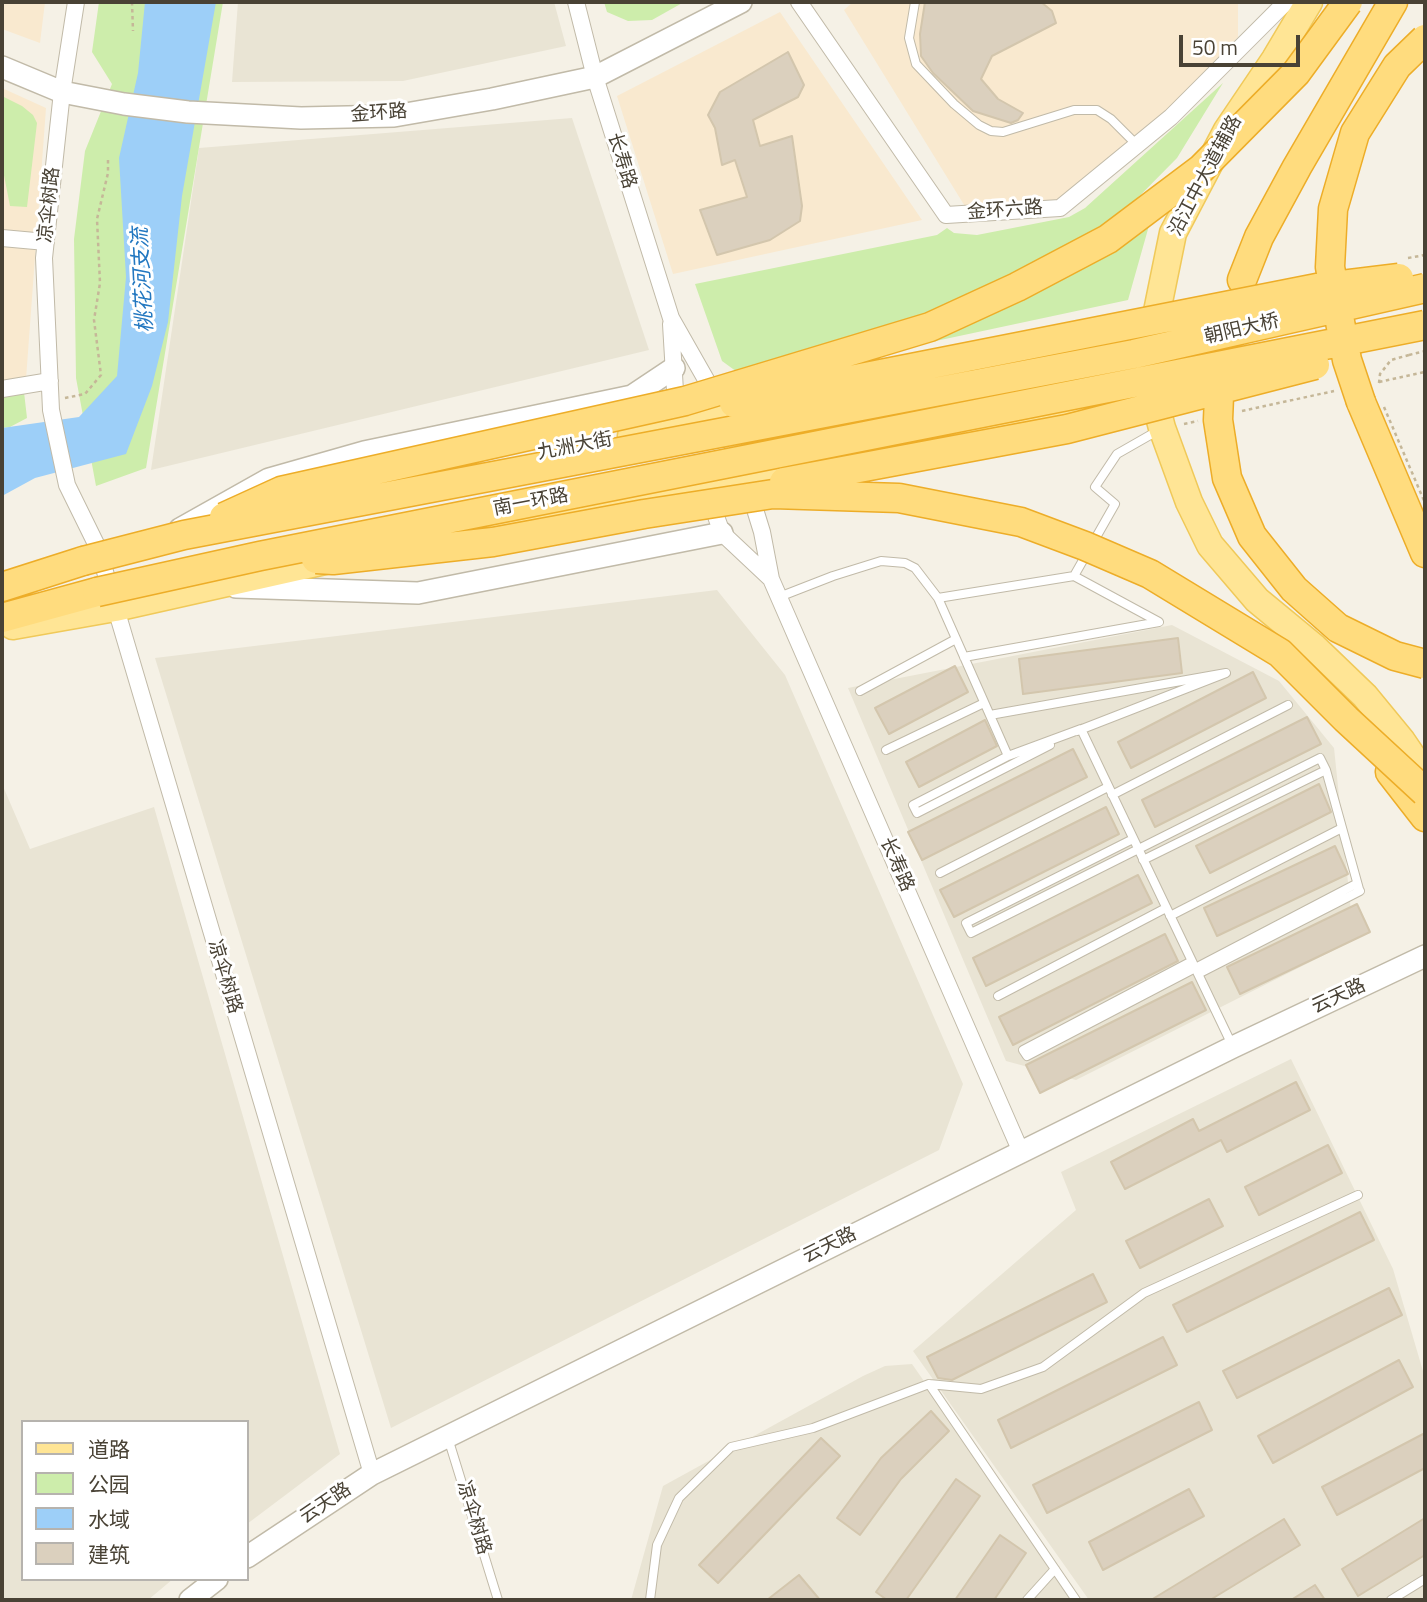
<!DOCTYPE html>
<html>
<head>
<meta charset="utf-8">
<style>
	body { margin:0 }
	#map { position:relative; width:1427px; height:1602px; overflow:hidden; background:#f5f1e6; font-family:"Titillium Web","Noto Sans SC",sans-serif }
	canvas { display:block }
	.frame { position:absolute; inset:0; border:4px solid #494235; pointer-events:none }
	.legend { position:absolute; left:21px; top:1420px; width:228px; height:161px; box-sizing:border-box; background:#fff; border:2px solid #b6b3ae; margin:0; padding:9px 12px; list-style:none; font-size:21px; color:#494235 }
	.legend li { display:flex; align-items:center; gap:14px; height:35px }
	.legend b { width:35px; border:2px solid #b6b3ae }
	.scale { position:absolute; left:1179px; top:35px; width:121px; height:32px; box-sizing:border-box; border:4px solid #494235; border-top:0; padding-left:9px; font-size:21px; line-height:24px; white-space:nowrap; color:#494235; -webkit-text-stroke:5px #fff; paint-order:stroke }
</style>
</head>
<body>
<div id="map">
<canvas width="1427" height="1602"></canvas>
<div class="frame"></div>
<ul class="legend">
<li><b style="height:9px;background:#ffe595"></b>道路</li>
<li><b style="height:19px;background:#cdedab"></b>公园</li>
<li><b style="height:19px;background:#9dcff8"></b>水域</li>
<li><b style="height:19px;background:#dbd0be"></b>建筑</li>
</ul>
<div class="scale">50 m</div>
</div>
<script>
const context = document.querySelector('canvas').getContext('2d');
context.lineJoin = 'round';
function fill(path, color) { context.fillStyle = color; context.fill(path, 'evenodd'); }
const shape = rows => new Path2D(rows.map(r => 'M' + r).join(''));
function trace(path, color, width, dash) { context.strokeStyle = color; context.lineWidth = width; context.lineCap = dash ? 'butt' : 'round'; context.setLineDash(dash || []); context.stroke(path); }
function label(font, color, halo, rows, align = 'center') {
  context.font = font + ' "Titillium Web","Noto Sans SC",sans-serif'; context.lineWidth = 6; context.setLineDash([]); context.textBaseline = 'middle'; context.strokeStyle = halo; context.fillStyle = color; for (const [text, x, y, turn = 0] of rows) {
    context.save(); context.translate(x, y); context.rotate((+turn || 0) * Math.PI / 180); context.textAlign = isNaN(turn) ? turn : align; if (halo) context.strokeText(text, 0, 0); context.fillText(text, 0, 0); context.restore();
  }
}
const residential = shape([
	[238,2,554,2,566,46,403,81,232,82],
	[572,118,649,350,151,470,199,148],
	[717,590,785,675,963,1084,939,1150,391,1428,155,658],
	[1172,625,1279,681,1334,748,1354,940,1076,1080,1006,1061,848,688],
	[2,784,30,849,154,807,340,1454,247,1524,247,1422,23,1422,23,1579,173,1579,148,1600,2,1600],
	[1291,1059,1393,1269,1425,1378,1425,1600,1089,1600,913,1351,1076,1210,1061,1172],
	[912,1364,1077,1600,631,1600,663,1486,863,1376,885,1366]
]);
const commercial = shape([
	[2,2,45,2,40,43,2,29],
	[853,2,1238,2,1238,37,1074,205,966,208,844,10],
	[780,12,922,220,673,274,617,96],
	[2,88,46,108,26,379,2,383]
]);
const green = shape([
	[99,2,223,2,146,468,96,486,76,378,74,239,85,151,112,84,92,52],
	[604,2,684,2,652,20,628,21,607,12],
	[1223,83,1177,158,1104,232,929,314,744,377,722,361,695,284,937,235,947,228,954,233,977,235,1069,217,1085,208],
	[2,96,22,106,33,115,37,123,27,207,10,206,2,165],
	[1152,215,1128,300,917,345,1075,272],
	[24,392,27,418,10,427,2,428,2,396]
]);
const water = shape([
	[145,2,216,2,182,196,168,322,152,386,126,454,35,478,2,496,2,428,79,417,117,376,126,277,119,158,138,73]
]);
const building = shape([
	[925,2,1041,2,1052,11,1056,23,992,56,981,79,998,99,1023,113,1018,120,1011,123,973,111,933,73,921,56,920,34,925,2],
	[788,52,804,85,798,97,753,120,760,146,792,136,802,206,800,221,770,240,717,255,700,210,747,197,735,160,722,165,715,128,708,115,720,92,788,52],
	[1178,638,1182,673,1023,694,1019,659,1178,638],
	[955,666,968,692,889,734,875,708,955,666],
	[1253,672,1266,698,1131,768,1118,742,1253,672],
	[1307,717,1321,744,1155,827,1142,800,1307,717],
	[985,720,997,746,919,787,906,762,985,720],
	[1073,749,1087,777,922,860,908,832,1073,749],
	[1319,784,1331,812,1210,873,1196,846,1319,784],
	[1106,807,1119,834,954,917,940,890,1106,807],
	[1335,846,1348,874,1217,936,1204,908,1335,846],
	[1138,875,1152,903,986,986,973,958,1138,875],
	[1357,904,1370,932,1240,994,1227,967,1357,904],
	[1165,934,1178,961,1013,1045,999,1017,1165,934],
	[1192,982,1206,1010,1040,1093,1026,1065,1192,982],
	[1296,1082,1310,1110,1227,1152,1221,1140,1125,1189,1111,1162,1193,1119,1199,1131,1296,1082],
	[1328,1145,1342,1173,1259,1215,1245,1187,1328,1145],
	[1209,1199,1223,1226,1140,1268,1126,1241,1209,1199],
	[1360,1212,1374,1240,1187,1332,1173,1305,1360,1212],
	[1093,1274,1107,1302,952,1380,938,1378,927,1357,1093,1274],
	[1389,1288,1402,1315,1237,1398,1223,1371,1389,1288],
	[1163,1337,1177,1365,1011,1448,998,1420,1163,1337],
	[1399,1360,1413,1387,1273,1463,1258,1436,1399,1360],
	[1199,1402,1212,1430,1047,1513,1033,1485,1199,1402],
	[931,1411,949,1431,901,1479,860,1535,837,1518,881,1458,931,1411],
	[1425,1433,1425,1468,1337,1515,1322,1487,1425,1433],
	[821,1438,840,1456,718,1583,699,1565,821,1438],
	[956,1479,980,1496,906,1600,887,1600,876,1592,956,1479],
	[1189,1489,1204,1516,1103,1570,1089,1542,1189,1489],
	[1425,1518,1425,1555,1358,1596,1342,1569,1425,1518],
	[1284,1519,1300,1545,1210,1600,1151,1600,1284,1519],
	[1000,1535,1026,1553,994,1600,955,1600,1000,1535],
	[799,1575,820,1600,767,1600,799,1575],
	[1315,1585,1325,1600,1291,1600,1315,1585]
]);
const path = shape([
	[132,2,133,31],
	[1408,258,1425,255],
	[1409,355,1425,351],
	[1379,382,1425,372],
	[65,398,85,394,101,375,94,320,100,283,97,219,108,173,108,158],
	[1242,411,1334,391],
	[1184,424,1198,421]
]);
const service = shape([
	[915,2,909,38,916,64,954,104,979,125,991,131,1003,132,1074,110,1097,110,1111,119,1137,145],
	[779,597,833,576,881,561,905,563,915,568,938,598,1008,756,1081,729,1233,1047],
	[938,598,1074,576,1115,504,1095,487,1117,454,1159,430],
	[964,657,1159,622,1074,576],
	[860,691,956,639],
	[990,715,1226,673,1077,731],
	[886,750,984,703],
	[1008,756,913,805,917,813,1050,745],
	[1326,770,1359,889],
	[1112,795,1288,705],
	[1133,839,966,923,971,933,1320,758,1326,770,1143,860],
	[940,873,1108,787],
	[1170,916,1342,828],
	[1192,961,1023,1050,1027,1056,1356,884,1360,891,1198,974],
	[998,996,1166,908],
	[929,1384,1076,1600],
	[448,1438,498,1600],
	[650,1600,657,1545,679,1498,731,1447,813,1428,929,1384,981,1389,1043,1367,1144,1293,1358,1195],
	[1027,1600,1055,1569],
	[1391,1600,1425,1579]
]);
const minor = shape([
	[76,2,62,92,44,258,51,410,67,485,98,548,372,1474],
	[576,2,595,77,671,318,717,399,740,466],
	[799,2,946,215,1060,208,1171,117,1286,2],
	[2,238,46,242],
	[671,324,675,391,681,410],
	[2,389,50,381],
	[749,490,762,532,771,579,1021,1152],
	[709,497,722,533,771,579]
]);
const tertiary = shape([
	[2,67,62,92,124,104,188,112,301,118,394,116,492,99,595,77,741,2],
	[180,529,269,479,364,452,632,396,674,368],
	[236,587,418,593,722,533],
	[247,1557,372,1474,1233,1047,1425,956],
	[190,1600,217,1579]
]);
const primary = shape([
	[1309,2,1275,59,1227,130,1173,233,1152,336,1153,394,1162,428,1189,502,1210,545,1257,600,1314,647,1365,696,1402,741,1425,775],
	[1054,355,1152,336],
	[631,436,748,414],
	[452,535,706,487,813,462,1153,394],
	[13,626,115,608,338,558]
]);
const trunk = shape([
	[1242,280,1259,237,1297,167,1393,2],
	[1361,402,1425,553],
	[2,587,83,561],
	[2,618,97,592],
	[1390,772,1425,817]
]);
const pathBridge = shape([
	[1379,383,1380,374,1391,360,1409,355],
	[1384,407,1425,503]
]);
const trunkBridge = shape([
	[1220,372,1218,420,1227,478,1252,536,1294,589,1338,628,1395,656,1425,664],
	[1361,402,1347,360,1330,267,1333,209,1355,133,1397,66,1425,39],
	[734,403,1317,288,1399,278],
	[784,482,1067,429,1315,365],
	[224,517,281,491,685,401,930,327,1017,287,1108,239,1201,169,1296,73,1348,2],
	[316,559,333,560,493,542,644,514,773,494,899,498,1021,522,1085,546,1150,574,1280,653,1346,719,1425,792],
	[83,561,184,535,1134,354,1425,288],
	[97,592,260,556,1425,325]
]);
const streetNames = [
	["金环路",379,114,-4],
	["长寿路",621,161,73],
	["沿江中大道辅路",1206,176,-62],
	["凉伞树路",50,205,-84],
	["金环六路",1005,211,-4],
	["朝阳大桥",1242,330,-13],
	["九洲大街",575,447,-11],
	["南一环路",531,503,-11],
	["长寿路",896,865,66],
	["凉伞树路",224,977,73],
	["云天路",1339,997,-25],
	["云天路",830,1246,-26],
	["云天路",326,1504,-34],
	["凉伞树路",473,1518,73]
];
const waterNames = [
	["桃花河支流",144,280,-93]
];
fill(residential, '#e9e4d4');
fill(commercial, '#f9e9cf');
fill(green, '#cdedab');
fill(water, '#9dcff8');
fill(building, '#dbd0be');
trace(building, '#d3c6ad', 2);
trace(service, '#c1baa8', 10);
trace(minor, '#c1baa8', 18);
trace(tertiary, '#c1baa8', 24);
trace(primary, '#f0c959', 29);
trace(trunk, '#edad28', 31);
trace(path, '#c5b798', 2.5, [3.5, 3.5]);
trace(service, '#fff', 8);
trace(minor, '#fff', 16);
trace(tertiary, '#fff', 21);
trace(primary, '#ffe595', 26);
trace(trunk, '#ffdc7e', 28);
trace(trunkBridge, '#edad28', 31, []);
trace(pathBridge, '#c5b798', 2.5, [3.5, 3.5]);
trace(trunkBridge, '#ffdc7e', 28);
label('19px', '#494235', '#fff', streetNames);
label('italic 21px', '#2277c0', '#fff', waterNames);
</script>
</body>
</html>
